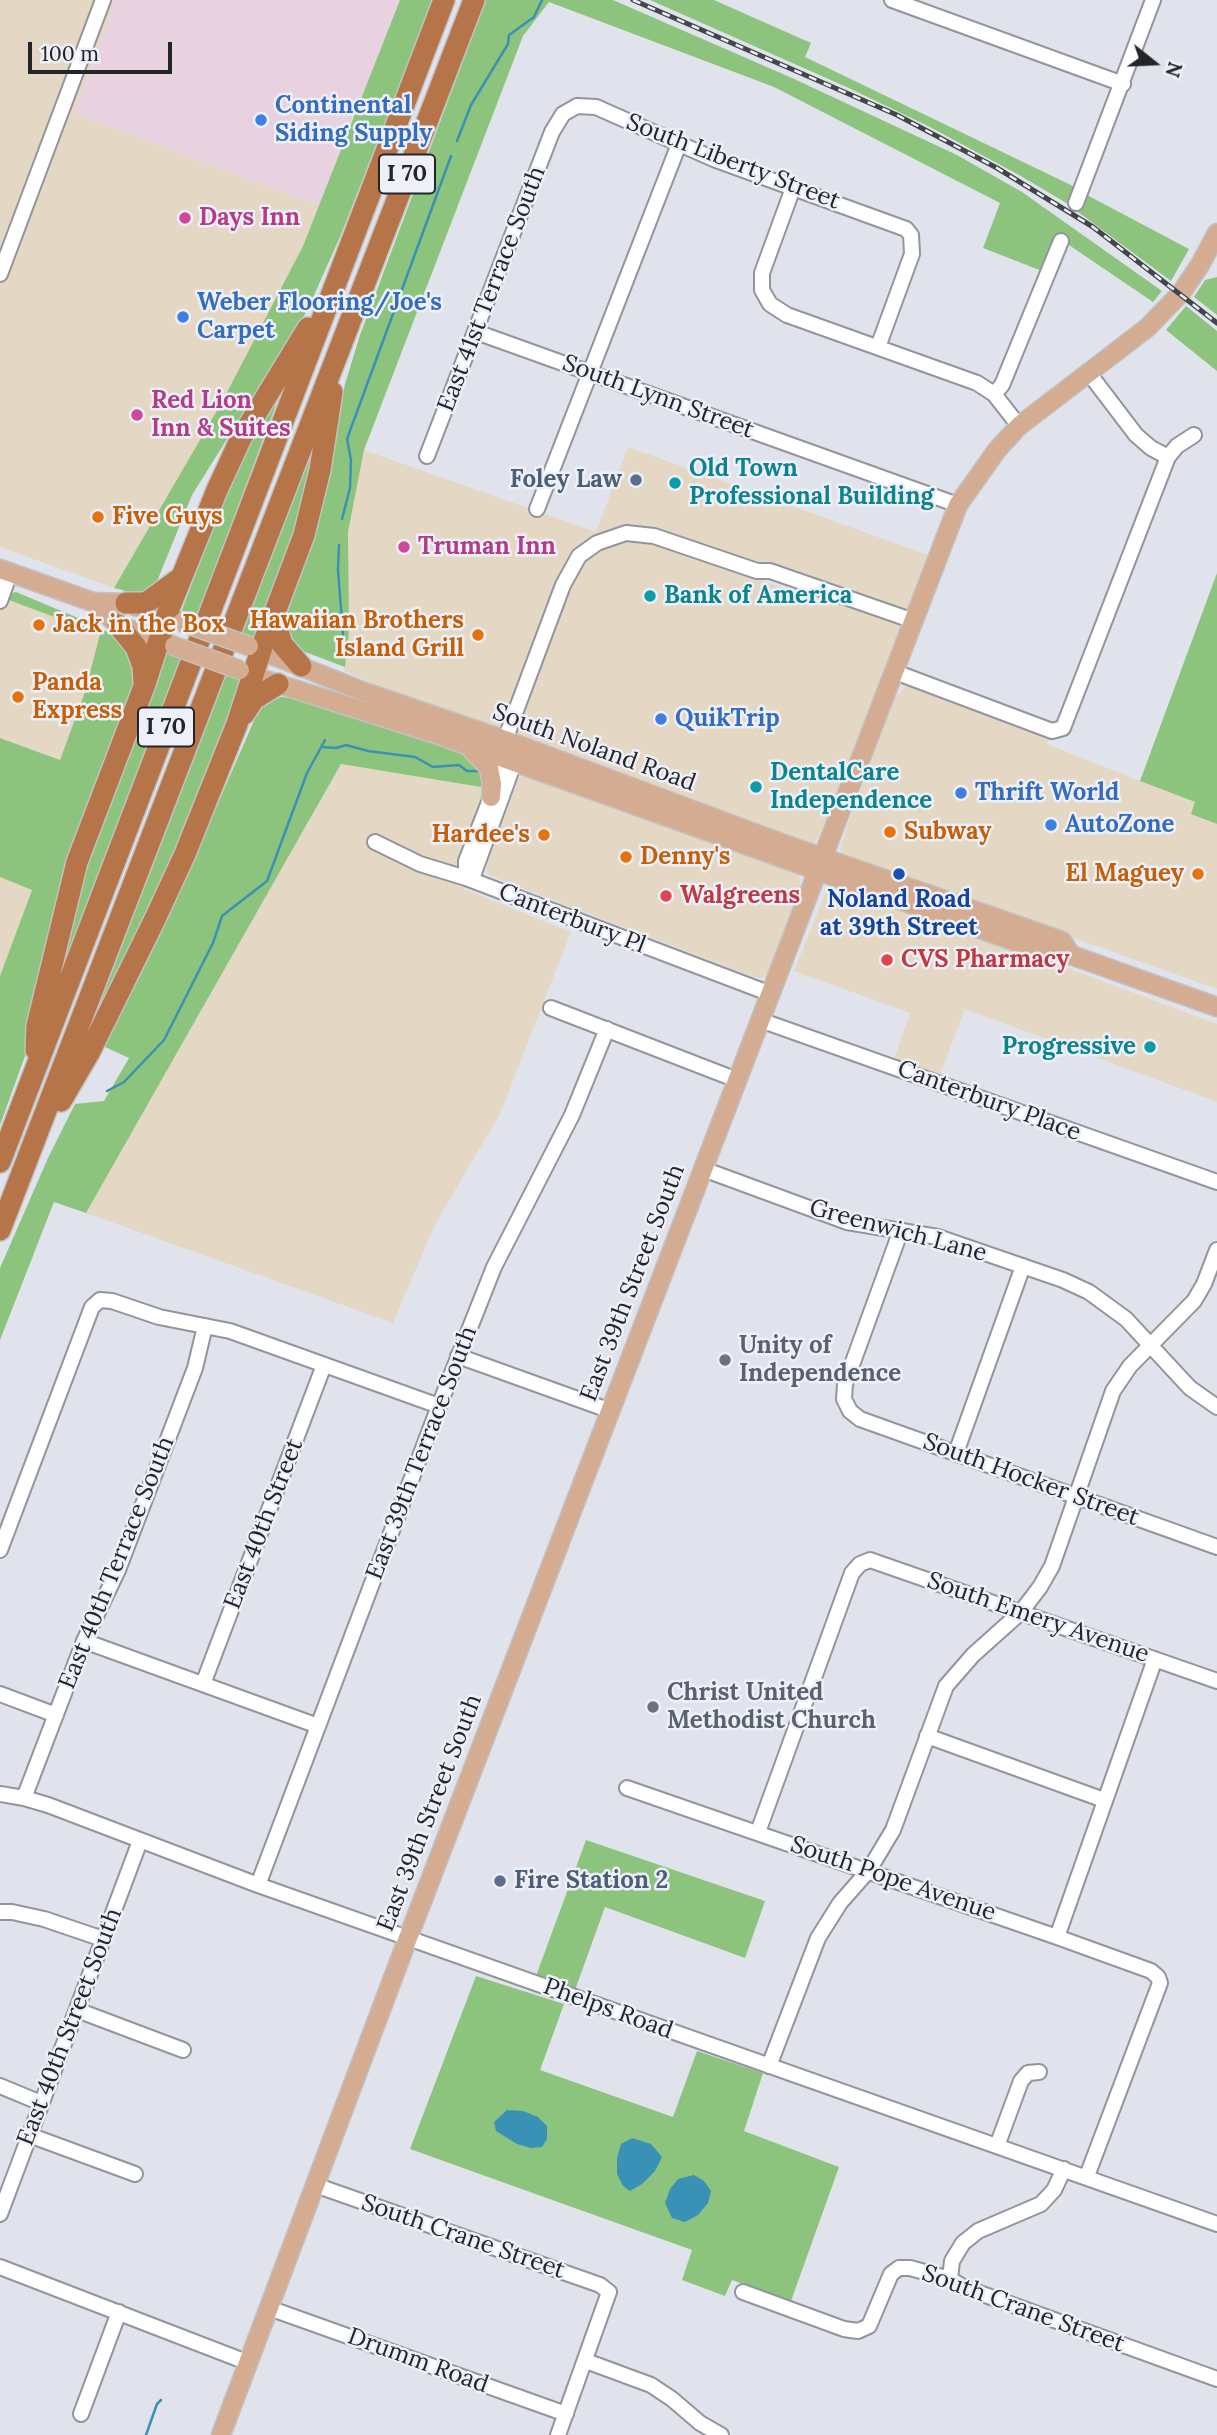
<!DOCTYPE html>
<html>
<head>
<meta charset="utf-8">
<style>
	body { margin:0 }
	#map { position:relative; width:1217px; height:2435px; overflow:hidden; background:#e0e3ec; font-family:Lora,serif }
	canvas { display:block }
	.north { position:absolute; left:1119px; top:28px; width:70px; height:70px; -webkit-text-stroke:5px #edf0f9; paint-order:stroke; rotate:108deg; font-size:19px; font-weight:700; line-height:28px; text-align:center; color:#242528 }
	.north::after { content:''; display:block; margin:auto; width:24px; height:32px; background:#242528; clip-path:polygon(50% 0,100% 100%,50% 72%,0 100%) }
	.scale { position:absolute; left:28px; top:42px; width:144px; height:32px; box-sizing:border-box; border:4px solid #242528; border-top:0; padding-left:9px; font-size:21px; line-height:24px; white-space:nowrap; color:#242528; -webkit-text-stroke:5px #edf0f9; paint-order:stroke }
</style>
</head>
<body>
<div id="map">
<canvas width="1217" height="2435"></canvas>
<div class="north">N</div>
<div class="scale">100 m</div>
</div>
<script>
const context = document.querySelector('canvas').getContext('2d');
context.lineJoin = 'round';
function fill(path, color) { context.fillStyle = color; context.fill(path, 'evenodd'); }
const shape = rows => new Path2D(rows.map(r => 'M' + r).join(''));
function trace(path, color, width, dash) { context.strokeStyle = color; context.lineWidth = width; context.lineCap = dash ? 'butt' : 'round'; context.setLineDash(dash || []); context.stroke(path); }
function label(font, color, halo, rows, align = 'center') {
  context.font = font + ' Lora,serif'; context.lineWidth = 5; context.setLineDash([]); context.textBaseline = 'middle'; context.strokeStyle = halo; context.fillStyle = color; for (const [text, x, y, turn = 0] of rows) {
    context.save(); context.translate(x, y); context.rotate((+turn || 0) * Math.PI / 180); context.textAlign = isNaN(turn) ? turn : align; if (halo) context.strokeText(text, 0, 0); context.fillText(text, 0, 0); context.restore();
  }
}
const commercial = shape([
	[0,0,106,0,115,4,74,113,319,206,303,246,223,402,114,588,0,547],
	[628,447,931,556,913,604,906,609,900,609,773,564,754,565,660,531,625,541,656,543,784,588,797,585,899,622,902,627,901,635,819,837,814,843,807,843,425,706,344,671,349,631,348,532,364,450,596,532],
	[0,591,7,599,100,634,85,692,60,760,0,738],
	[908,684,1049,736,1047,744,1196,803,1191,814,1217,824,1217,989,843,856,840,850,846,829,895,697],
	[341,764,487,788,459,867,464,889,571,932,500,1114,435,1224,393,1323,86,1213],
	[525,773,791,868,799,874,800,885,768,973,762,978,751,976,488,875,486,868,489,857,518,779],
	[0,877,32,889,0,976],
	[833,883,845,885,1217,1024,1217,1102,965,1009,939,1077,893,1062,910,1013,794,971,827,889]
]);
const industrial = shape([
	[106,0,400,0,319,206,74,113,115,4]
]);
const green = shape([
	[400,0,433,0,340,237,307,311,192,495,158,579,144,593,138,594,114,588,222,402,303,246],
	[486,0,613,0,792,78,957,155,1022,192,1162,291,1153,302,1066,243,1042,271,983,248,1000,203,774,87,549,2,523,36,364,450,348,532,349,631,345,667,297,649,291,644,285,620,315,536,345,384,360,335],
	[650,0,714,0,811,43,805,57,1075,187,1068,204,1019,175,928,126,851,89],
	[1085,194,1189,249,1171,281,1078,212],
	[1217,277,1217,315,1194,297,1205,280],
	[1186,306,1217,331,1217,371,1166,330],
	[287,370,274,410,195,621,182,610,243,450],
	[319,433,312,482,259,635,252,639,242,633],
	[1217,573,1217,824,1191,814,1195,802,1140,781],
	[16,592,95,625,115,636,123,643,137,678,25,1056,0,1125,0,976,32,890,0,877,0,738,60,760,85,692,100,634,6,599,12,593],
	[170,652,182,656,61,971,89,849,164,655],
	[226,676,238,678,240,685,172,861,157,907,91,1026],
	[281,697,291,698,385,726,465,754,482,767,487,788,341,764,86,1213,54,1202,0,1340,0,1268,48,1158,75,1104,104,1101,129,1058,103,1046,185,879,256,716,261,706],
	[586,1840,765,1901,745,1958,605,1907,575,1990,536,1976],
	[476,1976,564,2004,540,2070,673,2117,697,2051,763,2073,744,2131,839,2167,791,2301,732,2280,725,2296,682,2280,692,2250,410,2149]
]);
const water = shape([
	[507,2110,523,2111,538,2117,547,2126,547,2139,542,2147,531,2148,517,2144,496,2131,494,2122],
	[632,2138,651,2144,662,2157,655,2171,642,2184,630,2191,623,2186,617,2174,617,2158,621,2144],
	[694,2175,704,2181,711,2191,708,2203,698,2215,685,2222,672,2218,665,2203,670,2189,678,2179]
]);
const stream = shape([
	[457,141,471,105,508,44,509,35,534,17,542,0],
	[342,519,350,488,351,460,347,439,451,156],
	[339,545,338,570,343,635],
	[322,747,336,748,346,745,368,751,415,757,433,767,459,765,467,771,480,771],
	[107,1091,124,1082,164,1040,213,943,222,916,267,881,307,773,325,740],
	[146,2435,157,2404,161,2400]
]);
const minor = shape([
	[892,0,1123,84],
	[793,188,762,273,762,290,770,304,787,315,977,383,994,394,1019,426],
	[1076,203,1153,0],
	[0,274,103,0],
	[476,332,958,505],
	[1088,372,1136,435,1151,448,1168,457],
	[994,394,1002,385,1061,241],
	[427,456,552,132,563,114,577,106,596,107,716,160,906,229,911,235,912,254,878,347],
	[537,509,679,144],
	[0,601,10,573],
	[895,672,1052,731,1063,728,1168,457,1177,446,1194,435],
	[375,842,420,864,466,878,771,994],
	[466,878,466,861,491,797,503,758,505,740,563,585,579,556,597,543,626,533,654,536,757,571,770,571,914,621],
	[466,878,474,873,478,862,517,755],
	[551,1008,737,1080],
	[760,1020,1217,1182],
	[703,1169,847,1222,938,1237,1063,1280,1089,1292,1126,1319,1190,1388,1217,1407],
	[901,1230,845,1384,844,1399,850,1411,860,1419,1217,1547],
	[458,1356,611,1411],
	[956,1453,1023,1266],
	[0,1550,92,1307,100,1300,112,1301,159,1317,230,1331,439,1406],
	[84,1641,318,1726],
	[203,1684,324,1365],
	[0,1694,56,1715],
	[927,1736,1104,1800],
	[627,1788,1057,1937,1151,1971,1158,1977,1160,1983,1087,2176],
	[0,1794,24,1798,48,1805,258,1885,1217,2224],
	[24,1798,84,1641,118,1570,195,1368,205,1326],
	[758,1832,852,1573,860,1564,870,1560,1217,1681],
	[258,1885,439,1406,494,1267,572,1115,607,1029],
	[0,1912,12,1912,44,1919,103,1939],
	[1057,1937,1155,1659],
	[77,2010,183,2050],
	[769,2066,818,1938,840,1903,869,1870,893,1830,946,1686,973,1655,1021,1612,1040,1587,1052,1566,1113,1391,1130,1366,1194,1301,1204,1284,1217,1250],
	[0,2086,41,2103],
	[29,2135,135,2174],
	[997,2146,1021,2081,1028,2073,1039,2072],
	[315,2185,600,2285,609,2292,558,2435],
	[0,2214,140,1841],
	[0,2267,249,2363],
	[950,2279,952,2261,963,2243,978,2231,1041,2204,1054,2190,1064,2169],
	[743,2292,844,2329,858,2331,869,2326,891,2274,899,2268,910,2268,950,2279,963,2287,1217,2379],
	[269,2308,566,2414],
	[586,2361,651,2385,672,2399,700,2423,721,2435],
	[81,2414,119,2312]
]);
const major = shape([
	[0,569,93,602,126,603,177,620],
	[93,602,118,625,172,645],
	[249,646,362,691,505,740,784,844,1062,941,1071,955],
	[266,680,439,735,1056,956,1071,955,1217,1007],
	[470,748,489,768,492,784,491,797],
	[221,2435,408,1938,958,505,997,450,1019,426,1147,328,1181,293,1200,265,1217,233]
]);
const highway = shape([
	[126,603,146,603,179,579],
	[274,618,282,644,301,666],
	[118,625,136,647,143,666,144,682],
	[244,714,254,699,278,684],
	[36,1050,37,1026,77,862,145,684,170,606,217,490,241,438,308,328],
	[61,1101,89,1053,154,921,185,854,237,724,263,644,304,535,320,470,332,392],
	[0,1162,444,0],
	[0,1230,474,0]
]);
const rail = shape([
	[633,0,897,115,997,168,1093,227,1217,323]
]);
const majorBridge = shape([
	[182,622,249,646],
	[174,646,240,670]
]);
const markers = [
	[261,120,7,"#3f7fe0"],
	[185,218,7,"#d1479c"],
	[183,317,7,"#3f7fe0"],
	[137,415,7,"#d1479c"],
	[636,480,7,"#5c6f8a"],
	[675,483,7,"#0f9aa8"],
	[98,517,7,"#e8710a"],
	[404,547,7,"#d1479c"],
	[650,596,7,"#0f9aa8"],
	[39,625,7,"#e8710a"],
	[478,635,7,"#e8710a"],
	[18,697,7,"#e8710a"],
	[661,719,7,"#3f7fe0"],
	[756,787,7,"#0f9aa8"],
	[961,793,7,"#3f7fe0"],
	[1051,825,7,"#3f7fe0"],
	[890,832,7,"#e8710a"],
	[544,835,7,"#e8710a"],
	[626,857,7,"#e8710a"],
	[899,874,7,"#1a4fb4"],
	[1198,874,7,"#e8710a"],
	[666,896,7,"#e0444e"],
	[887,960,7,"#e0444e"],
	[1150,1047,7,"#0f9aa8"],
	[725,1360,7,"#6b7280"],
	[653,1707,7,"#6b7280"],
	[500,1881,7,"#5c6f8a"]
];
const shields = [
	[407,174,56],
	[166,727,56]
];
const shieldNames = [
	["I 70",407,174],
	["I 70",166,727]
];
const shopNames = [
	["Continental",275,106],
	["Siding Supply",275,134],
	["Weber Flooring/Joe's",197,303],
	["Carpet",197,331],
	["QuikTrip",675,719],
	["Thrift World",975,793],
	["AutoZone",1065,825]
];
const streetNames = [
	["South Liberty Street",733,162,21],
	["East 41st Terrace South",492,289,-69],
	["South Lynn Street",658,397,20],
	["South Noland Road",594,748,20],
	["Canterbury Pl",572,919,21],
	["Canterbury Place",989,1101,20],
	["Greenwich Lane",898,1231,15],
	["East 39th Street South",633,1283,-69],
	["East 39th Terrace South",422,1453,-69],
	["South Hocker Street",1031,1480,20],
	["East 40th Street",264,1524,-69],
	["East 40th Terrace South",117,1563,-68],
	["South Emery Avenue",1038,1618,19],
	["East 39th Street South",430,1813,-69],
	["South Pope Avenue",893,1879,19],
	["Phelps Road",608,2009,20],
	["East 40th Street South",70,2027,-69],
	["South Crane Street",463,2237,19],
	["South Crane Street",1023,2309,20],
	["Drumm Road",418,2361,20]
];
const hotelNames = [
	["Days Inn",199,218],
	["Red Lion",151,401],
	["Inn & Suites",151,429],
	["Truman Inn",418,547]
];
const cultureNames = [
	["Old Town",689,469],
	["Professional Building",689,497],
	["Bank of America",664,596],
	["DentalCare",770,773],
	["Independence",770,801],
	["Progressive",1136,1047,"right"]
];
const serviceNames = [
	["Foley Law",622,480],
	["Fire Station 2",514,1881,"left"]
];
const foodNames = [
	["Five Guys",112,517],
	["Hawaiian Brothers",464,621,"right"],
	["Island Grill",464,649,"right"],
	["Jack in the Box",53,625],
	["Panda",32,683],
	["Express",32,711],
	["Subway",904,832],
	["Hardee's",530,835,"right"],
	["Denny's",640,857],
	["El Maguey",1184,874,"right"]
];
const healthNames = [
	["Walgreens",680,896],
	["CVS Pharmacy",901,960]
];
const transitNames = [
	["Noland Road",899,900],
	["at 39th Street",899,928]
];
const worshipNames = [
	["Unity of",739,1346],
	["Independence",739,1374],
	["Christ United",667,1693],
	["Methodist Church",667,1721]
];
fill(commercial, '#e4d8c4');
fill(industrial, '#e8d2e0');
fill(green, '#8cc47d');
fill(water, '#3992b5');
trace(stream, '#3992b5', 2.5);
trace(minor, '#92959d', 18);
trace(major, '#c2c2c3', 21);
trace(highway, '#c2c2c3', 24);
trace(minor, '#fff', 14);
trace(major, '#d3ac92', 18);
trace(highway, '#b67549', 21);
trace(rail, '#444549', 5);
trace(rail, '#edf0f9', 2.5, [8]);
trace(majorBridge, '#c2c2c3', 21, []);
trace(majorBridge, '#d3ac92', 18);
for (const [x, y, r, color] of markers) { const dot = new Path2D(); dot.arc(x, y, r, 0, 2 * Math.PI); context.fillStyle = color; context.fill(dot); trace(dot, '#edf0f9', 2.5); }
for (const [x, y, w] of shields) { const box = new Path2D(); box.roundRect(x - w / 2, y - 19.5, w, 39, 5); context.fillStyle = '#edf0f9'; context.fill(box); trace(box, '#242528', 2); }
label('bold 23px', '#242528', null, shieldNames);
label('bold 24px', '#366cbe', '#edf0f9', shopNames, 'left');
label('24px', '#242528', '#edf0f9', streetNames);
label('bold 24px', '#b23c85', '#edf0f9', hotelNames, 'left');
label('bold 24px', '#0d838f', '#edf0f9', cultureNames, 'left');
label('bold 24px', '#4e5e75', '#edf0f9', serviceNames, 'right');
label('bold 24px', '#c56008', '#edf0f9', foodNames, 'left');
label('bold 24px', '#be3a42', '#edf0f9', healthNames, 'left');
label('bold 24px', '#164399', '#edf0f9', transitNames);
label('bold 24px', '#5b616d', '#edf0f9', worshipNames, 'left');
</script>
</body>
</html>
